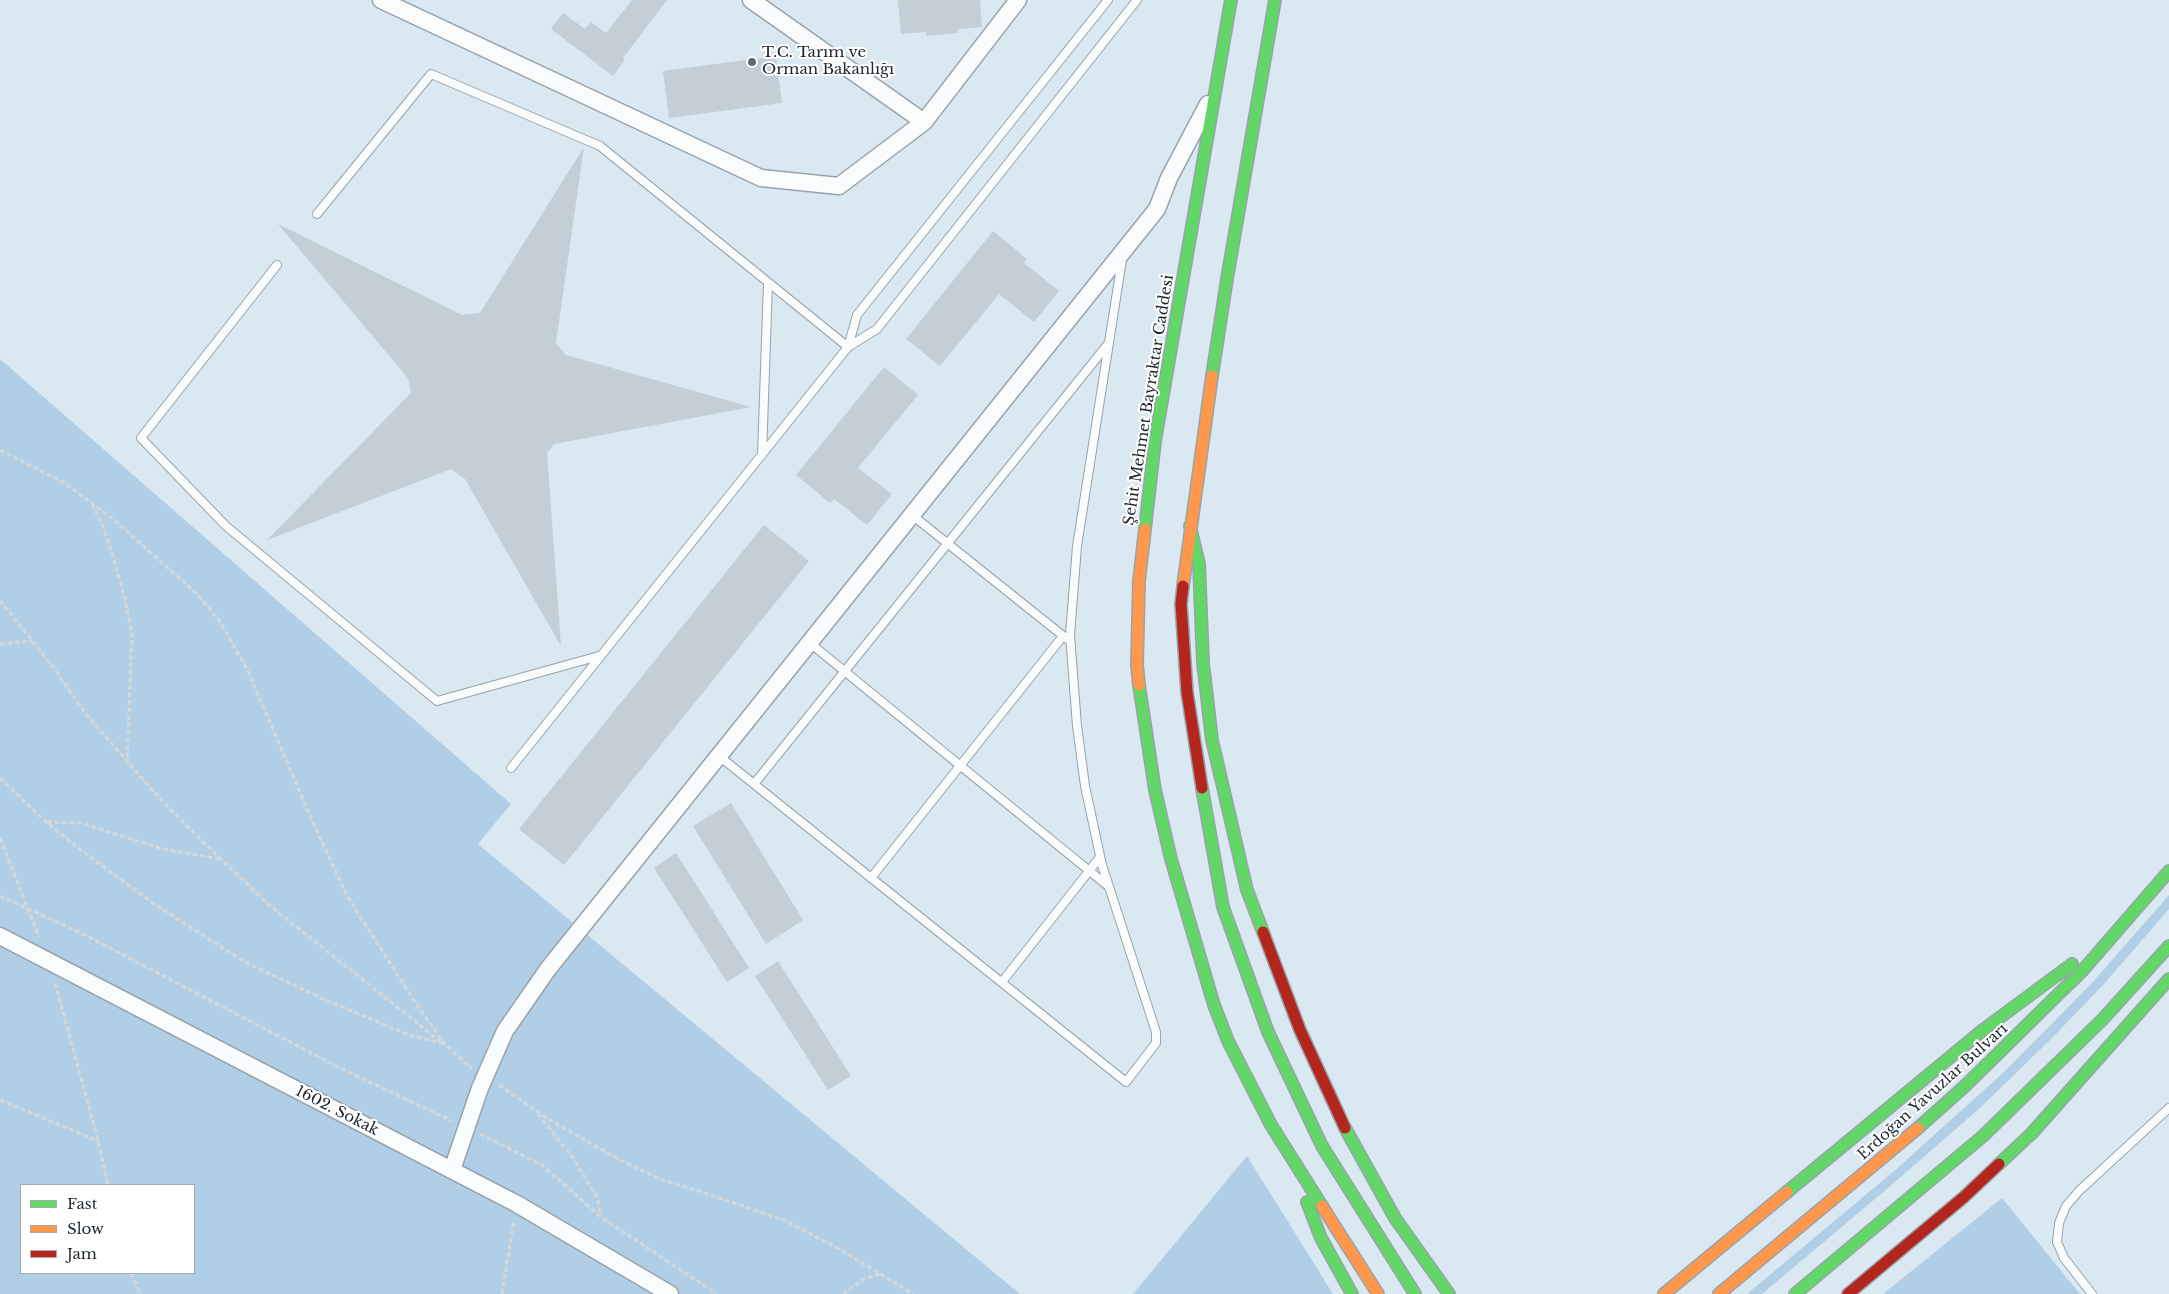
<!DOCTYPE html>
<html>
<head>
<meta charset="utf-8">
<style>
	body { margin:0 }
	#map { position:relative; width:2169px; height:1294px; overflow:hidden; background:#dae8f2; font-family:"Libre Baskerville",serif }
	canvas { display:block }
	.legend { position:absolute; left:20px; top:1184px; width:175px; height:90px; box-sizing:border-box; background:#fff; border:1px solid #a5a9ab; margin:0; padding:6px 9px; list-style:none; font-size:15px; color:#1d272e }
	.legend li { display:flex; align-items:center; gap:10px; height:25px }
	.legend b { width:25px; border:1px solid #a5a9ab }
</style>
</head>
<body>
<div id="map">
<canvas width="2169" height="1294"></canvas>
<ul class="legend">
<li><b style="height:6px;background:#63d668"></b>Fast</li>
<li><b style="height:6px;background:#ff974d"></b>Slow</li>
<li><b style="height:6px;background:#b3261e"></b>Jam</li>
</ul>
</div>
<script>
const context = document.querySelector('canvas').getContext('2d');
context.lineJoin = 'round';
function fill(path, color) { context.fillStyle = color; context.fill(path, 'evenodd'); }
const shape = rows => new Path2D(rows.map(r => 'M' + r).join(''));
function trace(path, color, width, dash) { context.strokeStyle = color; context.lineWidth = width; context.lineCap = dash ? 'butt' : 'round'; context.setLineDash(dash || []); context.stroke(path); }
function label(font, color, halo, rows, align = 'center') {
  context.font = font + ' "Libre Baskerville",serif'; context.lineWidth = 4; context.setLineDash([]); context.textBaseline = 'middle'; context.strokeStyle = halo; context.fillStyle = color; for (const [text, x, y, turn = 0] of rows) {
    context.save(); context.translate(x, y); context.rotate((+turn || 0) * Math.PI / 180); context.textAlign = isNaN(turn) ? turn : align; if (halo) context.strokeText(text, 0, 0); context.fillText(text, 0, 0); context.restore();
  }
}
const green = shape([
	[0,359,511,804,478,844,1020,1294,0,1294],
	[21,1185,194,1185,194,1273,21,1273],
	[2169,895,2169,909,2104,984,2053,1037,1980,1108,1888,1188,1762,1294,1747,1294,1894,1171,2004,1072,2090,985],
	[1247,1156,1333,1294,1133,1294],
	[2002,1198,2080,1294,1883,1294]
]);
const building = shape([
	[632,0,667,0,623,58,625,60,613,76,551,29,563,13,585,29,591,22,606,33],
	[898,0,980,0,982,27,957,29,958,33,926,36,926,32,901,34],
	[776,56,782,103,669,118,663,71],
	[584,147,556,343,566,355,751,407,554,444,547,453,561,646,465,479,451,469,267,540,411,393,408,378,278,224,462,315,480,313],
	[993,231,1027,259,1024,263,1059,291,1034,322,999,294,940,366,906,339],
	[884,367,918,395,858,468,892,494,867,525,834,499,830,503,796,475],
	[764,525,809,561,564,865,519,829],
	[731,803,803,920,766,944,693,826],
	[676,853,749,968,727,982,654,868],
	[778,961,851,1076,828,1090,755,976]
]);
const path = shape([
	[0,450,63,482,113,519,196,593,219,620,247,669,311,818,347,896,419,1008,445,1044,472,1069],
	[92,504,103,526,112,553,125,599,132,634,127,761],
	[0,600,53,667,85,713,162,801,196,835,269,905,441,1042],
	[0,644,32,641],
	[0,778,46,822,81,850,154,904,245,962,321,998,409,1035,444,1044],
	[47,822,81,823,163,849,220,859],
	[0,838,39,937],
	[0,896,85,935,336,1066,452,1121],
	[55,983,96,1132,108,1185],
	[499,1085,550,1120,618,1159,662,1180,702,1192,786,1221,841,1250,913,1294],
	[0,1100,98,1141],
	[538,1114,573,1158,587,1181,597,1197,601,1216],
	[480,1134,542,1165,601,1217,717,1294],
	[131,1273,140,1294],
	[502,1294,514,1220],
	[843,1294,864,1279,879,1274]
]);
const lane = shape([
	[317,214,431,74,600,146,848,347],
	[277,265,141,438,226,526,437,701,599,656],
	[848,347,857,315,1108,0],
	[762,455,768,283],
	[912,515,1067,639],
	[810,643,1108,886],
	[719,756,1126,1082,1156,1043,1156,1032,1102,865,1085,786,1077,726,1070,635,1077,546,1122,260],
	[511,768,848,347,877,329,1137,0],
	[754,784,1108,344],
	[871,878,1063,636],
	[1002,982,1100,857],
	[2092,1294,2064,1258,2057,1242,2059,1223,2066,1206,2079,1191,2169,1108]
]);
const street = shape([
	[381,0,761,178,839,186,924,122,1018,0],
	[751,0,924,122],
	[0,936,517,1204,670,1294],
	[452,1170,480,1088,505,1031,548,969,1157,209,1169,178,1208,104]
]);
const fast = shape([
	[1212,376,1227,279,1275,0],
	[1190,526,1199,564,1203,663,1212,740,1247,890,1263,932],
	[1145,529,1155,441,1231,0],
	[1139,685,1155,790,1171,859,1214,1005,1228,1041,1271,1125,1322,1206],
	[1202,788,1223,907,1268,1032,1322,1146,1415,1294],
	[1345,1128,1395,1218,1449,1294],
	[1918,1128,1965,1086,2083,970,2169,871],
	[1999,1164,2032,1133,2169,979],
	[1787,1192,1983,1030,2072,964],
	[1307,1202,1321,1238,1352,1294],
	[1795,1294,1983,1136,2103,1019,2169,946]
]);
const slow = shape([
	[1183,586,1212,376],
	[1139,685,1137,665,1139,581,1145,529],
	[1322,1206,1378,1294],
	[1664,1294,1787,1192],
	[1719,1294,1918,1128]
]);
const jam = shape([
	[1183,586,1181,604,1187,692,1202,788],
	[1263,932,1300,1030,1345,1128],
	[1848,1294,1964,1197,1999,1164]
]);
const markers = [
	[752,62,5,"#5f6b73"]
];
const poiNames = [
	["T.C. Tarım ve",762,53],
	["Orman Bakanlığı",762,70]
];
const streetNames = [
	["Şehit Mehmet Bayraktar Caddesi",1149,400,-81],
	["Erdoğan Yavuzlar Bulvarı",1933,1092,-42],
	["1602. Sokak",337,1111,27]
];
fill(green, '#b0cfe7');
fill(building, '#c3ced6');
trace(lane, '#98a3aa', 10);
trace(street, '#98a3aa', 19);
trace(fast, '#98a3aa', 14);
trace(slow, '#98a3aa', 14);
trace(jam, '#98a3aa', 14);
trace(path, '#d3d7da', 3, [5, 2.5]);
trace(lane, '#f9fcfd', 8);
trace(street, '#f9fcfd', 16);
trace(fast, '#63d668', 11);
trace(slow, '#ff974d', 11);
trace(jam, '#b3261e', 11);
for (const [x, y, r, color] of markers) { const dot = new Path2D(); dot.arc(x, y, r, 0, 2 * Math.PI); context.fillStyle = color; context.fill(dot); trace(dot, '#fff', 2); }
label('15px', '#1d272e', '#fff', poiNames, 'left');
label('15px', '#1d272e', '#fff', streetNames);
</script>
</body>
</html>
